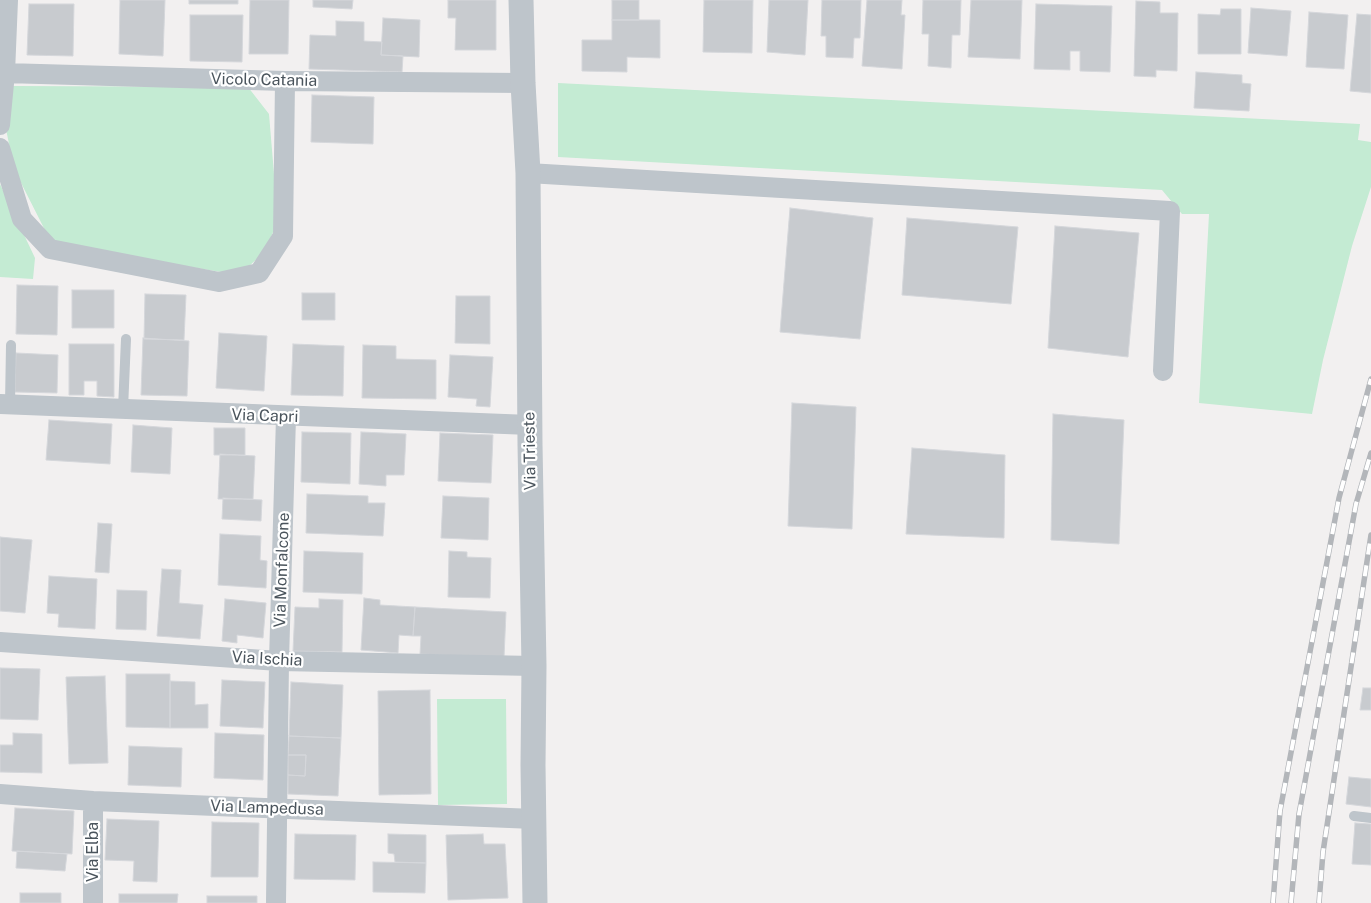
<!DOCTYPE html>
<html>
<head>
<meta charset="utf-8">
<style>
	body { margin:0 }
	canvas { display:block; background:#f2f0f0 }
</style>
</head>
<body>
<canvas width="1371" height="903"></canvas>
<script>
const context = document.querySelector('canvas').getContext('2d');
context.lineJoin = 'round';
function fill(path, color) { context.fillStyle = color; context.fill(path, 'evenodd'); }
const shape = rows => new Path2D(rows.map(r => 'M' + r).join(''));
function trace(path, color, width, dash) { context.strokeStyle = color; context.lineWidth = width; context.lineCap = dash ? 'butt' : 'round'; context.setLineDash(dash || []); context.stroke(path); }
function label(font, color, halo, rows, align = 'center') {
  context.font = font + ' "Public Sans",sans-serif'; context.lineWidth = 4.5; context.setLineDash([]); context.textBaseline = 'middle'; context.strokeStyle = halo; context.fillStyle = color; for (const [text, x, y, turn = 0] of rows) {
    context.save(); context.translate(x, y); context.rotate((+turn || 0) * Math.PI / 180); context.textAlign = isNaN(turn) ? turn : align; if (halo) context.strokeText(text, 0, 0); context.fillText(text, 0, 0); context.restore();
  }
}
const green = shape([
	[558,83,1360,124,1358,140,1371,142,1371,187,1352,246,1323,360,1312,414,1199,403,1209,214,1182,214,1162,190,558,157],
	[13,86,248,87,269,114,274,174,274,230,267,246,259,257,248,267,227,273,52,244,14,169,5,124],
	[0,184,35,258,33,279,0,277],
	[437,699,506,699,507,804,438,805]
]);
const building = shape([
	[120,0,165,0,163,56,119,54,120,0],
	[189,0,238,0,238,4,189,4,189,0],
	[250,0,289,0,288,54,249,54,250,0],
	[313,0,353,0,352,9,313,7,313,0],
	[448,0,496,0,496,50,455,50,456,18,448,18,448,0],
	[612,0,639,0,639,20,612,20,612,0],
	[704,0,753,0,752,53,703,52,704,0],
	[769,0,808,0,805,55,767,52,769,0],
	[822,0,861,0,860,38,854,38,853,58,826,57,826,36,821,36,822,0],
	[867,0,902,0,901,15,905,15,902,69,862,66,867,0],
	[923,0,961,0,960,35,952,35,951,68,928,66,929,34,922,34,923,0],
	[971,0,1022,0,1020,59,968,57,971,0],
	[1136,1,1160,2,1160,13,1178,13,1177,71,1156,70,1156,77,1134,76,1136,1],
	[29,4,74,4,73,56,27,55,29,4],
	[1036,4,1112,6,1110,72,1080,71,1080,51,1070,51,1070,70,1034,69,1036,4],
	[1251,8,1291,11,1287,56,1248,53,1251,8],
	[1221,9,1241,9,1241,54,1198,54,1198,14,1220,15,1221,9],
	[1309,12,1348,15,1344,69,1306,67,1309,12],
	[1357,14,1371,15,1371,93,1350,91,1357,14],
	[190,15,243,15,242,62,190,61,190,15],
	[383,18,420,20,419,57,381,55,383,18],
	[612,20,660,20,660,58,627,57,627,72,582,71,582,40,612,40,612,20],
	[336,21,364,22,364,41,382,42,381,55,403,56,402,72,309,69,310,35,336,36,336,21],
	[1196,72,1242,75,1242,83,1251,84,1249,111,1194,108,1196,72],
	[312,95,374,97,373,144,311,142,312,95],
	[790,208,873,218,860,339,780,332,790,208],
	[907,218,1018,227,1011,304,902,295,907,218],
	[1055,226,1139,233,1128,357,1048,348,1055,226],
	[17,285,58,286,57,335,16,334,17,285],
	[72,290,114,290,114,328,72,328,72,290],
	[302,293,335,293,335,320,302,320,302,293],
	[145,294,186,295,184,340,144,339,145,294],
	[456,296,490,296,490,344,455,343,456,296],
	[219,333,267,336,264,391,216,388,219,333],
	[143,338,189,341,187,396,141,395,143,338],
	[69,344,114,344,114,397,97,396,97,381,84,381,84,395,69,395,69,344],
	[293,344,344,346,343,396,291,395,293,344],
	[363,345,396,346,396,359,436,360,436,399,362,398,363,345],
	[16,353,58,355,57,393,15,392,16,353],
	[450,355,493,357,490,407,476,406,477,399,448,397,450,355],
	[792,403,856,407,852,529,788,526,792,403],
	[1053,414,1124,420,1119,544,1051,540,1053,414],
	[49,420,112,424,110,464,46,460,49,420],
	[133,425,172,428,170,474,131,472,133,425],
	[214,428,245,428,245,455,214,455,214,428],
	[302,432,351,433,350,484,301,482,302,432],
	[361,432,406,434,404,475,386,475,386,486,359,484,361,432],
	[440,433,493,435,491,483,438,481,440,433],
	[912,448,1005,455,1004,538,906,534,912,448],
	[220,454,255,456,253,499,218,499,220,454],
	[307,494,368,496,368,503,385,503,383,536,306,533,307,494],
	[443,496,489,498,488,540,441,538,443,496],
	[223,498,262,500,261,521,222,519,223,498],
	[98,523,112,524,109,573,95,572,98,523],
	[220,534,261,536,260,560,267,561,266,588,218,585,220,534],
	[0,537,32,540,25,613,0,611,0,537],
	[304,551,363,553,362,594,303,592,304,551],
	[449,551,467,552,467,557,491,558,490,598,448,597,449,551],
	[162,569,181,570,179,603,203,605,200,639,157,636,162,569],
	[49,576,97,579,95,629,58,627,59,614,47,613,49,576],
	[117,590,147,591,146,630,116,629,117,590],
	[364,598,380,600,380,605,415,607,413,636,399,635,398,653,361,650,364,598],
	[225,599,266,603,263,638,237,635,237,643,222,641,225,599],
	[319,599,343,600,342,652,293,651,295,607,319,608,319,599],
	[415,607,506,612,504,658,420,654,421,636,413,636,415,607],
	[0,668,40,669,38,720,0,719,0,668],
	[126,674,170,674,170,728,126,727,126,674],
	[105,676,108,763,69,764,66,677,105,676],
	[222,680,265,682,263,728,220,726,222,680],
	[170,681,195,682,195,705,208,704,208,728,170,728,170,681],
	[291,682,343,685,341,738,289,736,291,682],
	[1363,688,1371,688,1371,710,1360,710,1363,688],
	[430,690,431,794,379,795,378,691,430,690],
	[13,733,42,734,42,773,0,772,0,745,13,745,13,733],
	[215,733,264,735,263,780,214,778,215,733],
	[289,736,341,738,338,796,288,794,288,775,305,776,306,755,288,755,289,736],
	[129,746,182,748,181,787,128,785,129,746],
	[288,755,306,755,305,776,288,775,288,755],
	[1349,777,1371,779,1371,807,1346,804,1349,777],
	[15,808,74,811,72,854,12,851,15,808],
	[107,819,159,821,157,882,133,881,134,861,105,860,107,819],
	[212,822,259,823,258,877,211,877,212,822],
	[1355,823,1371,824,1371,865,1352,864,1355,823],
	[295,834,356,835,355,880,294,879,295,834],
	[388,834,426,835,426,863,395,862,394,854,388,853,388,834],
	[483,834,484,844,505,844,508,898,448,900,446,835,483,834],
	[17,851,67,854,65,871,16,868,17,851],
	[373,862,426,863,425,893,373,892,373,862],
	[20,893,61,893,61,903,20,903,20,893],
	[119,894,178,894,177,903,119,903,119,894],
	[207,896,257,896,257,903,207,903,207,896]
]);
const service = shape([
	[10,404,11,345],
	[123,409,126,339],
	[1354,816,1371,818]
]);
const minor = shape([
	[5,73,285,81,523,83],
	[0,125,5,73,8,0],
	[0,148,22,219,50,249,219,282,259,273,283,236,285,81],
	[528,173,1170,211,1163,371],
	[0,404,530,425],
	[0,642,279,661,534,666],
	[0,794,93,801,534,819],
	[93,801,93,903],
	[276,903,279,661,286,417]
]);
const tertiary = shape([
	[521,0,523,83,528,173,530,444,534,666,533,765,535,903]
]);
const rail = shape([
	[1273,903,1280,811,1339,498,1371,379],
	[1291,903,1299,814,1356,504,1371,453],
	[1319,903,1323,852,1371,535]
]);
const streetNames = [
	["Vicolo Catania",264,80,1],
	["Via Capri",265,416,2],
	["Via Trieste",530,451,-91],
	["Via Monfalcone",282,570,-88],
	["Via Ischia",267,659,3],
	["Via Lampedusa",267,808,2],
	["Via Elba",93,852,-90]
];
fill(green, '#c4ebd3');
fill(building, '#c8cbcf');
trace(building, '#d5d7db', 1);
trace(service, '#bec5cb', 10);
trace(minor, '#bec5cb', 20);
trace(tertiary, '#bec5cb', 25);
trace(rail, '#b3b6ba', 5.5);
trace(rail, '#fff', 4, [11]);
label('16px', '#4a545c', '#fff', streetNames);
</script>
</body>
</html>
